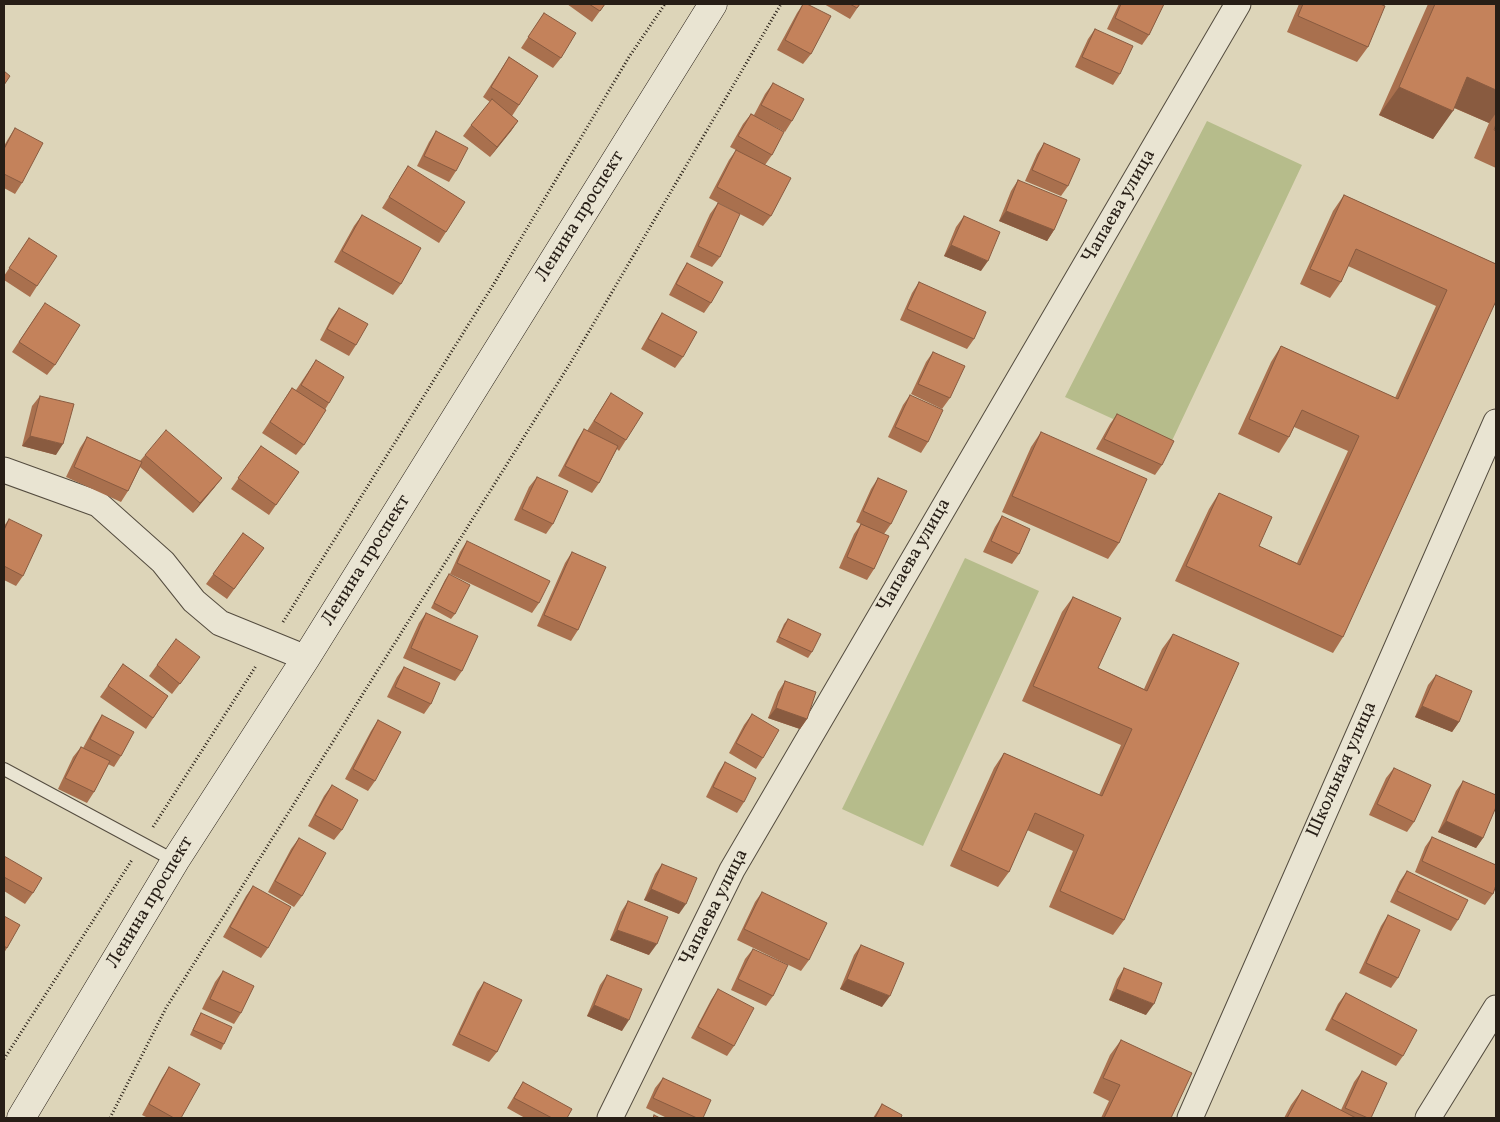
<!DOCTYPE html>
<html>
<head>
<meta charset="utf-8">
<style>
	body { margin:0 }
	#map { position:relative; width:1500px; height:1122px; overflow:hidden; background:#ddd5b9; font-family:Vollkorn,serif }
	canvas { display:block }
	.frame { position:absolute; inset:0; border:5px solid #271e16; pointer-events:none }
</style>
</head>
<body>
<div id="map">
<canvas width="1500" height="1122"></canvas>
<div class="frame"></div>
</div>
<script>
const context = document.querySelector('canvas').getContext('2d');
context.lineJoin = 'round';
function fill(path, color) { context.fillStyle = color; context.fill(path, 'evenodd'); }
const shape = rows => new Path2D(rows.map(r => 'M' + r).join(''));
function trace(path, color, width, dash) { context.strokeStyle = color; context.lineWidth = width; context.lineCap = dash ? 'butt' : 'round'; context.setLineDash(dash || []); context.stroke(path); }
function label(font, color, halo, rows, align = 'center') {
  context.font = font + ' Vollkorn,serif'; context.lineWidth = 4; context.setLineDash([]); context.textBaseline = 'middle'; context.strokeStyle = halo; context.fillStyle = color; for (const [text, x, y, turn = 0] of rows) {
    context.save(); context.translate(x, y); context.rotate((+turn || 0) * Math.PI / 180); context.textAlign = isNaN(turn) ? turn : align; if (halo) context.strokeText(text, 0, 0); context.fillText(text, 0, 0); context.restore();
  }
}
const green = shape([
	[1207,121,1302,165,1170,445,1065,397],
	[965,558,1039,591,923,846,842,809]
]);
const path = shape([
	[283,622,495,282,629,57,665,4],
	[153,827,256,666],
	[4,1059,132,860],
	[110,1118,166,1008,571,362,781,4]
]);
const service = shape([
	[4,769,175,861]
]);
const minor = shape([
	[4,470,98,504,163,562,194,601,220,623,306,658],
	[610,1118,732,870,1238,4],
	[1190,1118,1496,422],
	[1428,1118,1496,1008]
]);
const secondary = shape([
	[21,1118,175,861,306,658,713,4]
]);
const wall = shape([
	[567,4,605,4,592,22],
	[803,4,811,54,803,64,777,50,797,13],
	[824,4,860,4,850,19],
	[1119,4,1164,4,1149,35,1142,45,1107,29],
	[1299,4,1380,4,1368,47,1357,62,1287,32],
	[1428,4,1496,4,1496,168,1474,158,1489,123,1454,108,1433,139,1379,115],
	[544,13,561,58,553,68,521,48],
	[1095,29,1120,74,1113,85,1075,67,1088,39],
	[509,57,538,76,512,116,518,121,511,131,490,157,463,136,471,125,490,102,483,97],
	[773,83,792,121,785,132,762,120,772,155,765,165,771,216,763,226,709,198,729,160,736,150,730,147,743,124,751,114,754,115,765,94],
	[15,128,22,183,15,194,4,188,4,146,8,139],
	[436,131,456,171,449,182,417,166,429,142],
	[1044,143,1068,186,1061,196,1025,181,1037,154],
	[408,166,446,232,439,243,382,208],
	[1018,180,1054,230,1047,241,999,221,1011,191],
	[1344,195,1496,264,1343,637,1333,653,1175,581,1209,509,1219,493,1259,546,1297,563,1348,451,1294,427,1289,437,1279,453,1238,434,1271,362,1281,346,1395,398,1436,306,1348,266,1341,282,1330,298,1300,284,1333,211],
	[718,203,720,257,712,267,690,257,710,214],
	[362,215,401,284,393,295,334,262,354,226],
	[964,216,981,271,944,256,956,227],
	[29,238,37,286,30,297,4,280,4,276],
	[687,263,711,303,704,313,669,295,680,274],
	[919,282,974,339,967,349,900,320,912,293],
	[339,308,356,345,349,356,320,340,331,319],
	[38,313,55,365,47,375,12,352],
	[662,313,683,357,675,368,641,349,655,324],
	[933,352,950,398,942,409,911,394,926,362],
	[316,360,329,403,304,445,296,455,262,433,292,388,296,390],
	[611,393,626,440,619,451,617,449,599,483,592,493,558,476,577,440,584,429,587,431],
	[910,395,928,442,921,453,888,437,903,405],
	[40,396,56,455,22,446,32,406],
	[1117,414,1162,465,1155,475,1096,449,1110,424],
	[1041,432,1119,543,1108,559,1002,512,1031,447],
	[87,437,140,461,145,455,222,478,214,488,193,513,140,467,128,491,121,502,66,477,80,448],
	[261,446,299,472,269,515,231,489],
	[537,477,553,524,546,534,514,520,529,487],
	[878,478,891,524,884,534,874,569,867,580,839,568,854,534,861,524,856,522,871,489],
	[1002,516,1019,554,1012,564,983,552,995,527],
	[9,519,23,576,16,586,4,580,4,526],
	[243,533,264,548,227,599,206,584],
	[467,541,539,603,532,613,450,574,460,552],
	[572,552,578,630,571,641,537,626,565,563],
	[449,574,455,614,451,619,431,608,445,580],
	[1073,597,1098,668,1144,689,1162,649,1173,634,1124,920,1113,935,1049,907,1073,851,1027,830,1009,872,998,887,950,866,994,768,1004,753,1099,795,1121,745,1022,701,1062,612],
	[426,613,462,671,455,681,403,658,419,623],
	[788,619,812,652,808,658,776,642,784,624],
	[123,664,168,696,146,729,100,697],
	[157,665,192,668,172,694,149,676],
	[404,667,431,704,424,714,387,697,397,677],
	[1436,675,1459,722,1452,732,1415,717,1428,685],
	[785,681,807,719,800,729,768,718,778,692],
	[752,714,763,758,756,769,729,753,744,725],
	[102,715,121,756,114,767,108,764,94,792,87,803,58,789,73,757,81,747,83,748,95,726],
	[378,720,375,781,368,791,345,779,371,731],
	[725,762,744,802,737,813,706,797,718,773],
	[1394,768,1414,822,1407,832,1369,815,1386,778],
	[1463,781,1483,838,1476,848,1438,832,1456,791],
	[332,785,342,830,334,840,308,826,324,796],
	[1432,837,1493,894,1485,905,1415,872,1425,847],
	[299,838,302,896,294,907,268,892,291,849],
	[4,856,33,893,25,904,4,891],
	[662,864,679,914,644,900,655,874],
	[1407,871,1458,920,1451,931,1390,902,1400,881],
	[253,886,268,948,261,958,223,937,246,896],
	[762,892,809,960,801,971,737,940,755,902],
	[628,901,649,955,610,940,621,912],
	[1388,915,1398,978,1391,988,1359,973,1381,926],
	[4,916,7,948,4,953],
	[861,945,882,1007,840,989,854,955],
	[753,949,773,996,766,1006,731,990,745,959],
	[1124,968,1146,1015,1109,1000,1117,979],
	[223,971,241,1013,234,1024,202,1009,215,982],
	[607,975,622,1031,587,1016,600,985],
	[484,982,497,1052,489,1062,452,1045,477,992],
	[718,989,734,1046,727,1056,691,1038,711,1000],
	[1346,993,1403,1056,1396,1066,1325,1030,1338,1004],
	[201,1013,224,1044,221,1050,190,1035,198,1018],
	[1121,1040,1171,1118,1101,1118,1109,1101,1093,1093,1110,1055],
	[169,1067,181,1118,148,1118,142,1115,162,1078],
	[1362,1071,1371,1118,1284,1118,1291,1105,1302,1090,1341,1110,1354,1082],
	[663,1078,703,1118,667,1118,646,1108,655,1088],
	[523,1082,567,1118,525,1118,507,1108,516,1093],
	[882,1104,901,1118,873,1118]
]);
const shadedWall = shape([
	[1467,77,1496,90,1496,113,1489,123,1448,105],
	[1399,87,1453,111,1433,139,1379,115],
	[518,121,511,131,490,157,497,147],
	[1006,211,1054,230,1047,241,999,221],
	[951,245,988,261,981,271,944,256],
	[30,436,63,444,56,455,22,446],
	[222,478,214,488,193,513,200,503],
	[1422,706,1459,722,1452,732,1415,717],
	[776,708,807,719,800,729,768,718],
	[1446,821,1483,838,1476,848,1438,832],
	[651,889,686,904,679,914,644,900],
	[617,930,657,944,649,955,610,940],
	[847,979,890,996,882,1007,840,989],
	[1116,989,1154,1004,1146,1015,1109,1000],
	[594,1005,629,1020,622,1031,587,1016]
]);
const building = shape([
	[589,4,605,4,600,11,589,4],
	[803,4,807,4,831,16,811,54,785,40,803,4],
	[850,4,860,4,857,8,850,4],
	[1121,4,1164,4,1149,35,1115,18,1121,4],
	[1303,4,1380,4,1385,6,1368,47,1298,16,1303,4],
	[1435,4,1496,4,1496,90,1467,77,1453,111,1399,87,1435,4],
	[544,13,576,33,561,58,528,37,544,13],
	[1095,29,1133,46,1120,74,1082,57,1095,29],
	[509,57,538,76,519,105,491,87,509,57],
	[4,71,10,76,4,85,4,71],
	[773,83,804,99,792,121,761,105,773,83],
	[492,99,518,121,497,147,471,125,492,99],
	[751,114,784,132,772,155,738,136,751,114],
	[1496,124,1496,131,1494,130,1496,124],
	[15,128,43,143,22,183,4,174,4,149,15,128],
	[436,131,468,148,456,171,424,156,436,131],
	[1044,143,1080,159,1068,186,1032,170,1044,143],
	[736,150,791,178,771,216,717,187,736,150],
	[408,166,465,202,446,232,389,197,408,166],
	[1018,180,1067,200,1054,230,1006,211,1018,180],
	[1344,195,1496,264,1496,301,1343,637,1186,566,1219,493,1272,517,1259,546,1300,565,1359,436,1302,410,1289,437,1249,419,1281,346,1398,399,1447,290,1356,249,1341,282,1310,269,1344,195],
	[718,203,740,214,720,257,698,246,718,203],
	[362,215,421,248,401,284,342,251,362,215],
	[964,216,1000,232,988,261,951,245,964,216],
	[29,238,57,256,37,286,9,268,29,238],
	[687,263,723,282,711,303,676,284,687,263],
	[919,282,986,312,974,339,907,309,919,282],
	[45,303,80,325,55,365,19,342,45,303],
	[339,308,368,324,356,345,327,329,339,308],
	[662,313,697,332,683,357,648,339,662,313],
	[933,352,965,366,950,398,918,384,933,352],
	[316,360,344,377,329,403,301,385,316,360],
	[292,388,326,410,304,445,270,422,292,388],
	[611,393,643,413,626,440,594,421,611,393],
	[910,395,943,410,928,442,895,427,910,395],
	[40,396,74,404,63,444,30,436,40,396],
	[1117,414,1174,441,1162,465,1104,439,1117,414],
	[584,429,618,446,599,483,565,466,584,429],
	[166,430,222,478,200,503,145,455,166,430],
	[1041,432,1147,479,1119,543,1012,496,1041,432],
	[87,437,142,462,128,491,74,467,87,437],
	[261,446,299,472,276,505,238,478,261,446],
	[537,477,568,491,553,524,522,509,537,477],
	[878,478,907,491,891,524,863,511,878,478],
	[1002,516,1030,529,1019,554,991,541,1002,516],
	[9,519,42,535,23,576,4,566,4,530,9,519],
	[861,524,889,536,874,569,847,557,861,524],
	[243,533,264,548,234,589,213,574,243,533],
	[467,541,550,581,539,603,457,563,467,541],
	[572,552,606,567,578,630,544,615,572,552],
	[449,574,470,585,455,614,434,603,449,574],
	[1073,597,1121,618,1098,668,1147,691,1173,634,1239,663,1124,920,1060,891,1084,835,1035,813,1009,872,961,850,1004,753,1102,796,1132,729,1033,686,1073,597],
	[426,613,478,636,462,671,411,648,426,613],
	[788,619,821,634,812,652,779,637,788,619],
	[176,639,200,657,180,684,157,665,176,639],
	[123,664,168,696,153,718,108,686,123,664],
	[404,667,440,683,431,704,395,687,404,667],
	[1436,675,1472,691,1459,722,1422,706,1436,675],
	[785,681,816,692,807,719,776,708,785,681],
	[752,714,779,730,763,758,736,743,752,714],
	[102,715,134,732,121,756,90,739,102,715],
	[378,720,401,732,375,781,353,769,378,720],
	[81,747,110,761,94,792,65,778,81,747],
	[725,762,756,778,744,802,713,787,725,762],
	[1394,768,1431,785,1414,822,1377,804,1394,768],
	[1463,781,1496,795,1496,807,1483,838,1446,821,1463,781],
	[332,785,358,800,342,830,315,815,332,785],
	[1432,837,1496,865,1496,885,1493,894,1422,861,1432,837],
	[299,838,326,853,302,896,275,881,299,838],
	[4,856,42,878,33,893,4,877,4,856],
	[662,864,697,878,686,904,651,889,662,864],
	[1407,871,1468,900,1458,920,1397,891,1407,871],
	[253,886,291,907,268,948,230,927,253,886],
	[762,892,827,923,809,960,744,929,762,892],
	[628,901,668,917,657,944,617,930,628,901],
	[1388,915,1420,930,1398,978,1366,963,1388,915],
	[4,916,20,925,7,948,4,946,4,916],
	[861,945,904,963,890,996,847,979,861,945],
	[753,949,788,965,773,996,738,979,753,949],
	[1124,968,1162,983,1154,1004,1116,989,1124,968],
	[223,971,254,986,241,1013,210,999,223,971],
	[607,975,642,989,629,1020,594,1005,607,975],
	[484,982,522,1000,497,1052,459,1034,484,982],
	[718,989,754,1008,734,1046,698,1027,718,989],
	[1346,993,1417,1030,1403,1056,1332,1019,1346,993],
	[201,1013,232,1027,224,1044,193,1030,201,1013],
	[1121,1040,1192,1073,1171,1118,1104,1118,1120,1085,1103,1078,1121,1040],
	[169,1067,200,1084,181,1118,174,1118,149,1104,169,1067],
	[1362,1071,1387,1083,1371,1118,1368,1118,1345,1108,1362,1071],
	[663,1078,711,1100,703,1118,697,1118,653,1098,663,1078],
	[523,1082,572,1109,567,1118,552,1118,514,1098,523,1082],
	[1302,1090,1356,1118,1287,1118,1302,1090],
	[882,1104,902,1115,901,1118,875,1118,882,1104],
	[654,1115,660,1118,653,1118,654,1115]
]);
const streetNames = [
	["Чапаева улица",1120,207,-60],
	["Ленина проспект",581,217,-58],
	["Чапаева улица",915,556,-60],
	["Ленина проспект",367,561,-58],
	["Школьная улица",1343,770,-66],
	["Ленина проспект",151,903,-59],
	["Чапаева улица",715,908,-63]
];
fill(green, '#b6bc8b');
trace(service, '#544c3f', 14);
trace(minor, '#544c3f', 27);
trace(secondary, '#271e16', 29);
trace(path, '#271e16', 3, [1, 2.5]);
trace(service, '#e9e4d2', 12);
trace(minor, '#e9e4d2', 25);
trace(secondary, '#e9e4d2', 28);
fill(wall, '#a9704e');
fill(shadedWall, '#895b40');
fill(building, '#c4825b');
trace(building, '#895b40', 1);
label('19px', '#271e16', '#e9e4d2', streetNames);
</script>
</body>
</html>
